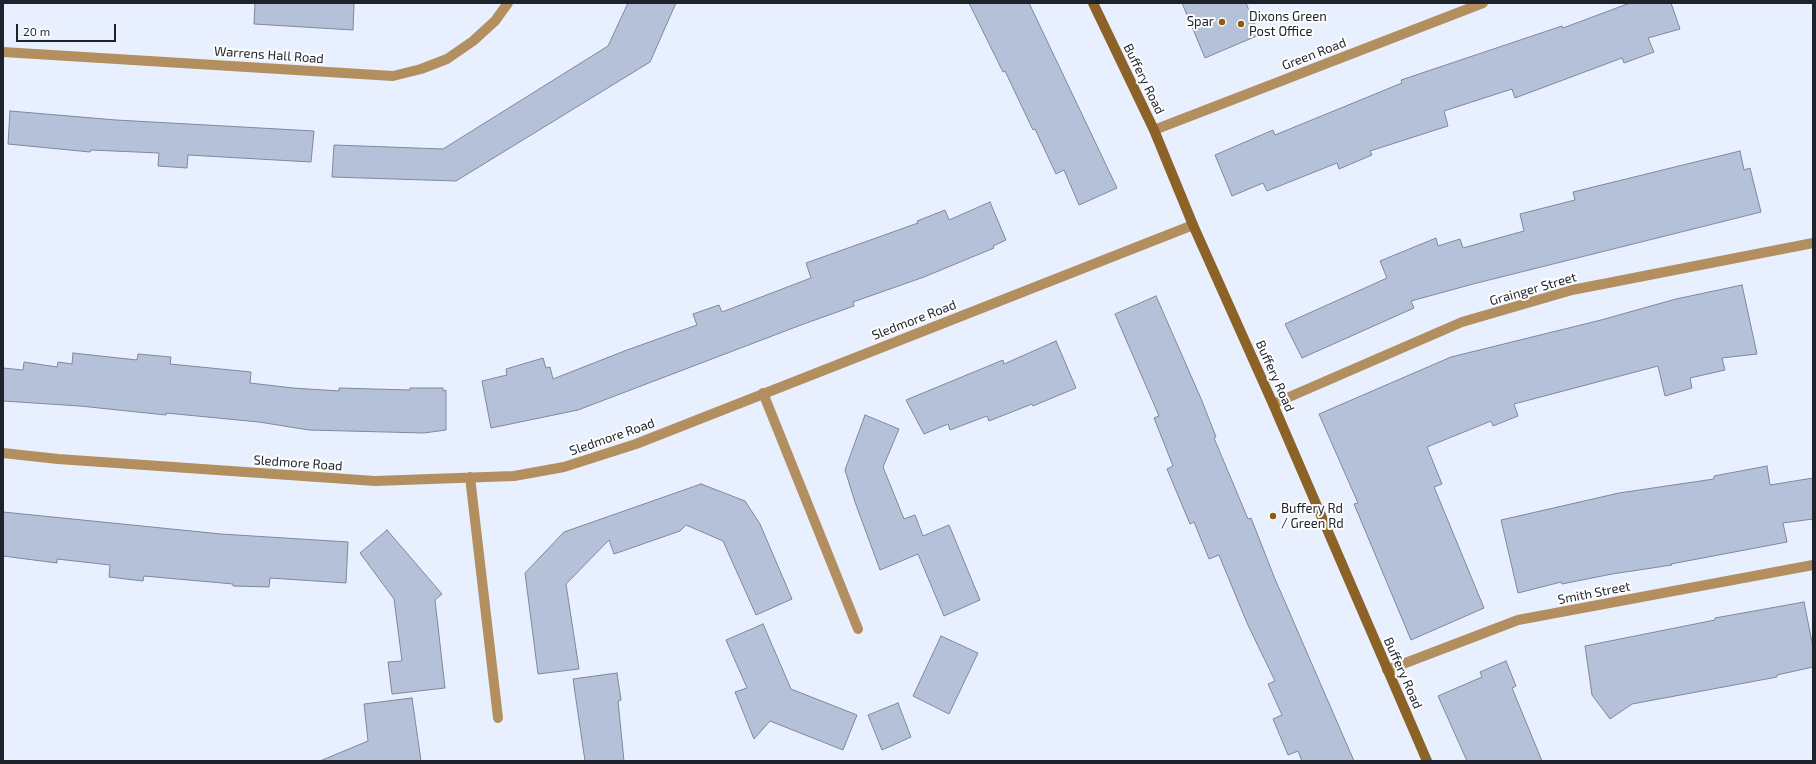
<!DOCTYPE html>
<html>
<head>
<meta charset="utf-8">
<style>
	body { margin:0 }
	#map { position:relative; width:1816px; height:764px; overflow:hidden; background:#e8f0ff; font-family:"Exo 2",sans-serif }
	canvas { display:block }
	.frame { position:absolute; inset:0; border:4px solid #1d222b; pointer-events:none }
	.scale { position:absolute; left:16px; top:24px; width:100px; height:18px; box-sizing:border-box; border:2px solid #1d222b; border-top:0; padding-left:5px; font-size:12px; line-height:14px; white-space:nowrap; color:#1d222b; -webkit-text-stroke:3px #fdfdfd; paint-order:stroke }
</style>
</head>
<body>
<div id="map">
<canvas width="1816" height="764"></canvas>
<div class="frame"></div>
<div class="scale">20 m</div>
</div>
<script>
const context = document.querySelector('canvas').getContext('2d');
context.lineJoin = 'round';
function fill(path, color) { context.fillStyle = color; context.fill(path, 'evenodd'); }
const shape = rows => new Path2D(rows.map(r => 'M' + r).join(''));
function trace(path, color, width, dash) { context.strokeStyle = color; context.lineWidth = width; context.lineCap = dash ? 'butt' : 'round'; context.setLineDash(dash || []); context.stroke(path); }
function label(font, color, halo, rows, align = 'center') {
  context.font = font + ' "Exo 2",sans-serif'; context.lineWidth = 4; context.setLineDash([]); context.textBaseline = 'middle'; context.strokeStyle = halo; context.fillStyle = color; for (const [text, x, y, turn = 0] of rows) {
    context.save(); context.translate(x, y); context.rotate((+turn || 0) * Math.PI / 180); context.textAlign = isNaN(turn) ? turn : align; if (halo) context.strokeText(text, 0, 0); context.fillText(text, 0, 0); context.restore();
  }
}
const building = shape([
	[255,3,354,3,353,30,254,24,255,3],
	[628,3,676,3,650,62,456,181,332,177,334,145,443,149,608,46,628,3],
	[969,3,1029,3,1117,188,1079,205,1064,170,1056,174,1035,129,1033,130,1005,71,1003,72,969,3],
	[1182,3,1246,3,1259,35,1205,58,1182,3],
	[1630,3,1671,3,1680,29,1648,38,1654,52,1624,63,1622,58,1515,98,1512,89,1444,111,1448,126,1370,151,1372,155,1339,169,1337,163,1267,191,1263,183,1232,196,1215,155,1273,130,1275,135,1402,83,1401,80,1562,26,1563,28,1630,3],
	[10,111,116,120,314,131,311,162,188,155,187,168,158,166,159,153,91,150,90,152,8,144,10,111],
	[1740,151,1744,170,1750,168,1761,212,1473,284,1411,301,1414,308,1302,358,1285,324,1387,278,1380,261,1436,238,1438,246,1460,239,1463,248,1495,239,1524,231,1520,214,1575,200,1573,192,1740,151],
	[990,202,1006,240,993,246,994,248,924,277,853,302,854,306,801,325,578,410,491,428,482,381,507,375,506,369,543,358,546,368,550,367,553,379,627,350,697,325,693,314,719,305,722,312,811,278,806,263,918,223,917,221,945,210,949,220,990,202],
	[1742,285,1757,354,1722,358,1725,370,1690,378,1692,388,1665,396,1658,366,1514,404,1518,416,1493,426,1491,421,1427,447,1442,484,1434,487,1484,608,1411,640,1354,504,1358,503,1319,414,1451,357,1601,320,1676,299,1742,285],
	[1156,296,1202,401,1216,437,1214,438,1248,519,1251,518,1275,579,1354,761,1302,761,1298,751,1288,755,1273,719,1282,715,1268,684,1275,681,1247,623,1219,555,1209,559,1194,522,1190,524,1167,469,1173,466,1154,418,1159,416,1115,314,1156,296],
	[1056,341,1076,388,1033,406,1032,404,989,421,987,416,950,430,948,424,924,434,906,400,1003,360,1004,364,1056,341],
	[73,353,137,360,138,354,171,357,170,364,251,372,250,383,293,388,339,391,339,388,410,390,410,388,443,388,443,391,446,390,446,430,424,433,309,430,259,422,166,413,166,415,80,406,3,401,3,368,23,370,24,362,57,367,58,362,72,364,73,353],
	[865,415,899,429,883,467,904,519,915,515,923,536,949,525,980,600,944,616,918,554,880,570,855,502,845,470,865,415],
	[1767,466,1770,485,1813,478,1813,519,1783,523,1787,542,1671,564,1672,565,1612,574,1562,584,1561,582,1518,593,1501,520,1619,493,1714,479,1714,476,1767,466],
	[701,484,745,501,760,524,792,599,756,615,723,541,686,525,680,531,614,554,609,540,566,584,579,669,538,674,525,573,564,532,701,484],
	[3,512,221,534,348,542,346,583,270,578,269,587,233,586,233,584,144,576,143,581,109,577,110,565,57,559,57,563,3,556,3,512],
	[387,530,442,594,435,600,445,688,392,694,388,662,402,661,394,599,360,553,387,530],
	[1804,602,1813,647,1813,667,1777,675,1777,677,1632,704,1610,719,1592,695,1585,646,1715,620,1715,618,1804,602],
	[763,624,791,689,857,715,843,750,770,721,754,739,735,692,747,688,726,640,763,624],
	[941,636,978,653,949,714,913,696,941,636],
	[1506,661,1516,686,1512,688,1542,761,1467,761,1438,696,1482,677,1480,672,1506,661],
	[617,673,621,700,618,701,624,761,585,761,573,679,617,673],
	[412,698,421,761,320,761,368,741,364,704,412,698],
	[898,703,911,737,882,750,868,715,898,703]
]);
const street = shape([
	[3,52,393,76,421,69,447,59,473,41,495,21,508,3],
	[1154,130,1483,3],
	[763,393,858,629],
	[1273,404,1462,322,1572,290,1813,243],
	[3,453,58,459,375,481,514,476,564,467,636,444,1193,225],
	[470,477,498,718],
	[1387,670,1518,620,1813,565]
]);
const secondary = shape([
	[1093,3,1154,130,1193,225,1273,404,1427,761]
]);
const markers = [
	[1222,22,4,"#8f5e09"],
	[1241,24,4,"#8f5e09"],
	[1273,516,4,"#8f5e09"]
];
const poiNames = [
	["Dixons Green",1249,17],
	["Post Office",1249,32],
	["Spar",1214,22,"right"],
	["Buffery Rd",1281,509],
	["/ Green Rd",1281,524]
];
const streetNames = [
	["Green Road",1314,54,-21],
	["Warrens Hall Road",269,55,4],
	["Buffery Road",1144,79,64],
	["Grainger Street",1533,289,-16],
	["Sledmore Road",914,320,-21],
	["Buffery Road",1275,376,66],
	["Sledmore Road",612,437,-19],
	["Sledmore Road",298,463,4],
	["Smith Street",1594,593,-11],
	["Buffery Road",1403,673,66]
];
fill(building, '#b5c1d9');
trace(building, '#7d889e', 1);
trace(street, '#b38f60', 10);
trace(secondary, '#8c6226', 10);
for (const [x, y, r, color] of markers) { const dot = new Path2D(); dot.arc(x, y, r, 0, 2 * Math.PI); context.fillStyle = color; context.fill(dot); trace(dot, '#fdfdfd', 1.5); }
label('13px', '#1d222b', '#fdfdfd', poiNames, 'left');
label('13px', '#1d222b', '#fdfdfd', streetNames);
</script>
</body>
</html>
